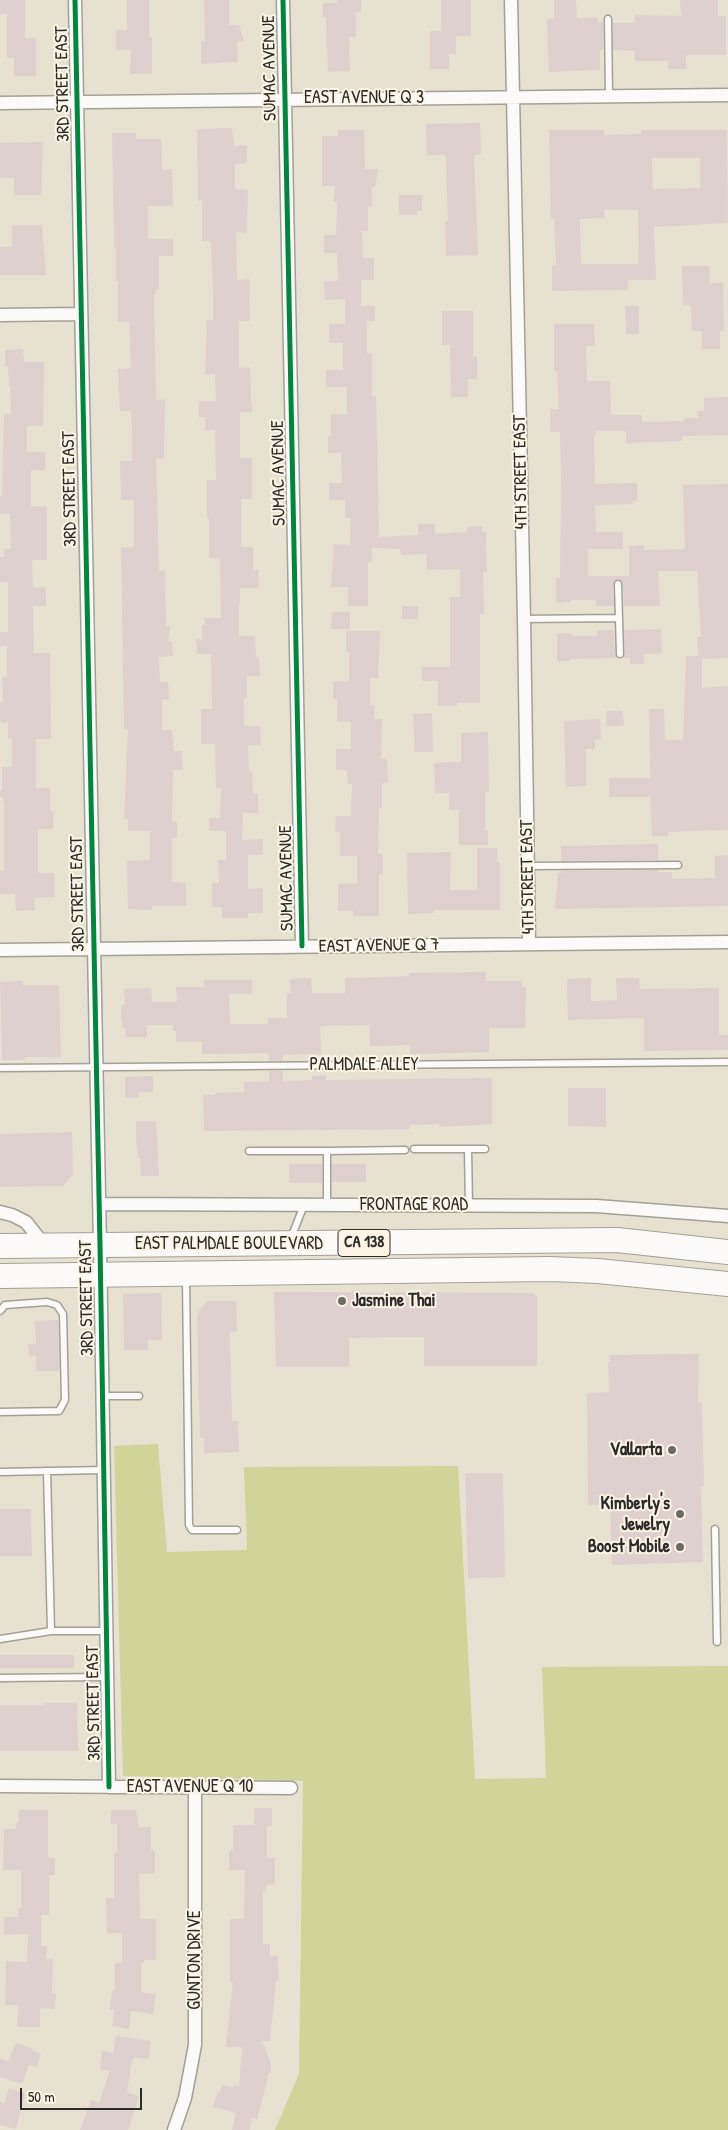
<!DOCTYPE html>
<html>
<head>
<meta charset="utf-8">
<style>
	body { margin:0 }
	#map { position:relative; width:728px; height:2130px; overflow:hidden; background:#e6e1d1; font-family:"Patrick Hand",sans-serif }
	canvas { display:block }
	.scale { position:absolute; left:20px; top:2088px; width:122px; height:22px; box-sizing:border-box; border:2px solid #2b2b2b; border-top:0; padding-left:6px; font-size:15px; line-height:18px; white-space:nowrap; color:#2b2b2b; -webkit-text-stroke:4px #fcf5e5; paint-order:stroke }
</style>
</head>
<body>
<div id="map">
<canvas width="728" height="2130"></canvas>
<div class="scale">50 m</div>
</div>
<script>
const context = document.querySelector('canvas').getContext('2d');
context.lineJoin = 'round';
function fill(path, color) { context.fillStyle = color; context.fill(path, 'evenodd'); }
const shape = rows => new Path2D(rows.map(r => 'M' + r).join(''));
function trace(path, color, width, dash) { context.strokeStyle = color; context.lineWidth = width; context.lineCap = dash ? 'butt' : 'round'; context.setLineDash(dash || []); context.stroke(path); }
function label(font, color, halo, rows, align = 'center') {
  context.font = font + ' "Patrick Hand",sans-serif'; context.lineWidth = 4; context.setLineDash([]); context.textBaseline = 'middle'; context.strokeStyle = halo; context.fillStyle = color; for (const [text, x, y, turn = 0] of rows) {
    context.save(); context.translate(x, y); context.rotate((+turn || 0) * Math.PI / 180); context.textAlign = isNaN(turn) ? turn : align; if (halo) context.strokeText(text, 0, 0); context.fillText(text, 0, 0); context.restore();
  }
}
const green = shape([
	[158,1444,167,1552,247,1550,244,1467,458,1466,475,1779,546,1778,542,1667,728,1666,728,2130,275,2130,299,2074,303,1781,123,1776,114,1446]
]);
const building = shape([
	[0,0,25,0,25,38,36,38,36,76,14,76,14,58,7,58,7,14,0,14],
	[127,0,149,0,149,37,152,37,152,74,130,74,131,50,116,50,116,30,127,30],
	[204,0,229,0,229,25,239,25,244,41,237,42,238,62,201,64,201,41,205,41],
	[337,0,361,0,361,12,356,13,356,37,349,37,350,71,328,72,326,17,323,17,323,3,337,3],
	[441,0,471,0,471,36,456,36,456,54,449,54,449,69,430,69,430,31,441,31],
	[554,0,576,0,577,18,598,17,598,22,603,22,603,50,600,50,600,70,549,72,547,19,554,19],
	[680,0,718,0,718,16,726,16,726,55,686,55,686,69,668,69,668,61,635,61,635,51,613,50,613,23,635,23,635,15,681,16],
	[480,123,481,154,474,155,478,255,446,256,445,221,448,221,446,157,445,155,427,155,426,124],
	[232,128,234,146,247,145,247,163,235,164,235,189,248,190,247,233,236,232,237,280,249,279,250,321,239,321,239,368,250,367,251,397,252,412,240,412,240,458,252,458,252,499,241,499,241,547,253,547,253,570,258,570,259,588,240,588,240,604,239,604,239,636,255,636,256,657,259,657,260,676,247,676,247,698,244,698,244,726,260,726,261,745,248,745,249,771,252,771,253,793,258,794,258,813,243,813,242,840,263,839,263,855,248,855,248,889,263,888,263,913,248,913,248,918,222,918,222,907,212,907,212,883,219,883,218,860,226,860,226,831,209,831,209,818,220,818,221,788,216,788,215,744,201,744,201,709,212,709,211,654,197,654,196,639,202,639,202,625,205,625,204,618,221,618,220,559,209,558,209,518,207,518,207,480,216,480,215,430,205,430,205,417,199,417,199,401,216,401,215,374,205,375,207,320,213,320,213,293,211,241,202,241,202,201,198,201,197,129],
	[338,130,364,130,365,169,378,169,375,187,372,187,372,207,368,207,368,231,362,231,363,258,374,258,374,280,361,280,361,306,375,306,375,321,367,321,367,353,372,353,372,396,376,396,379,537,418,535,418,524,435,524,435,534,467,532,467,527,482,526,482,532,486,532,487,572,483,572,484,614,480,614,480,703,457,703,457,706,438,706,438,681,422,681,422,667,450,667,450,597,460,597,460,569,427,570,426,554,401,555,400,549,372,548,372,562,368,562,368,606,348,606,348,587,331,587,334,544,350,545,351,518,345,518,345,500,329,500,329,483,342,483,341,453,328,453,328,436,331,436,331,414,347,414,347,387,326,387,326,370,343,370,343,343,329,343,329,324,345,324,345,299,325,300,324,281,338,281,337,253,324,253,324,235,336,235,337,202,334,202,335,186,322,186,322,136,338,136],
	[549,130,604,130,604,135,641,134,641,130,727,130,728,223,654,227,656,280,628,280,628,290,552,291,552,265,556,265,554,219,551,219],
	[652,158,700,158,700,188,653,189],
	[604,210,638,210,639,264,581,264,580,219,605,218],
	[112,133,136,133,136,139,161,139,162,170,172,169,173,206,148,206,148,239,173,239,173,256,159,256,159,289,156,289,156,294,154,294,156,400,165,399,164,458,156,459,159,571,165,571,166,626,170,626,168,641,172,641,173,656,159,657,160,682,168,682,169,699,162,700,162,730,172,730,174,751,182,751,183,770,173,770,172,822,177,822,177,838,172,838,172,882,186,883,186,906,152,906,152,910,128,909,127,861,150,860,150,831,128,831,128,819,124,819,128,729,124,729,121,548,134,547,134,500,121,500,120,461,132,461,132,429,131,411,120,411,118,369,131,368,129,322,118,322,118,281,116,281,116,248,114,248],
	[43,142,41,195,14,195,14,178,0,178,0,143],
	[399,195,422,195,422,211,417,211,417,215,399,215],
	[12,225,42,225,46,275,0,275,0,247,12,247],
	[682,266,709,266,710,283,723,283,724,331,720,331,720,349,702,349,702,331,692,331,691,305,683,305],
	[625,306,639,306,639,334,626,334],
	[442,311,473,311,473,357,477,357,477,379,468,379,468,397,451,397,450,345,442,345],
	[554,324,594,324,595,346,586,346,587,381,610,381,611,415,642,415,642,422,684,421,684,418,698,418,698,411,704,411,704,398,728,397,728,435,682,436,682,441,626,443,626,431,596,431,596,435,594,435,595,484,637,483,637,501,632,501,633,504,595,505,596,532,623,532,623,549,588,549,588,576,629,576,629,546,644,545,644,550,685,549,683,485,728,484,728,658,702,659,702,688,728,686,728,830,668,832,668,836,652,836,650,797,609,797,609,778,650,778,649,709,664,709,665,740,683,740,686,656,698,656,697,637,701,637,697,571,658,571,660,606,624,606,623,583,618,579,613,584,614,606,596,606,596,600,571,600,571,602,556,603,556,578,560,578,561,487,560,432,551,432,550,409,559,409,557,371,554,371],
	[23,349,24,362,44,362,43,426,27,426,27,452,45,452,45,470,31,470,31,507,47,506,47,560,32,560,33,588,46,587,46,606,33,606,33,632,34,653,50,653,51,739,36,739,36,788,50,788,50,811,53,811,53,829,38,829,38,873,54,873,55,897,34,898,35,910,16,911,15,894,0,894,0,871,4,871,4,804,3,798,0,797,0,791,2,789,2,767,12,767,12,738,8,738,8,722,1,723,0,716,0,702,3,702,2,677,7,677,7,646,0,646,0,632,8,632,8,582,0,582,0,557,4,557,4,549,11,549,10,514,0,514,0,496,2,496,4,414,11,414,10,387,9,387,8,367,5,367,5,350],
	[402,606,418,606,418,619,402,619],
	[332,612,350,612,350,629,331,629],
	[661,629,662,653,644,654,644,664,630,664,630,658,623,658,625,654,624,630],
	[597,630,614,630,615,654,618,658,570,659,570,661,557,661,557,633,572,633,572,636,597,636],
	[346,631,380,631,378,678,370,678,370,705,375,705,374,719,382,719,381,759,387,759,388,783,382,783,382,808,379,808,378,854,383,854,383,874,379,874,379,916,353,916,353,911,338,911,338,884,357,883,357,856,340,856,340,832,335,832,336,816,351,816,352,784,348,784,347,770,336,770,336,749,351,749,351,722,337,721,337,699,333,699,333,681,349,681,349,652,346,652],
	[606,711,623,711,624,726,607,726],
	[432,713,433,752,415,752,413,714],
	[600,719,601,739,595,740,595,749,586,749,586,786,566,787,564,721],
	[488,732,489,792,485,792,485,830,488,830,488,845,459,845,459,810,449,810,449,793,435,793,434,763,461,762,461,733],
	[658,844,658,860,561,861,561,846],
	[477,848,497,848,497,862,500,862,500,910,434,910,434,913,408,914,407,853,451,852,450,890,477,890],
	[728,855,728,906,555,909,558,873,562,873,562,871,658,870,658,872,672,872,672,879,715,878,715,856],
	[486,972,486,981,522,981,522,987,526,987,525,1028,489,1028,489,1052,410,1054,410,1045,370,1046,369,1025,320,1026,321,1054,283,1055,283,1061,269,1061,268,1053,202,1054,202,1042,176,1042,176,1031,173,1031,173,1025,147,1025,147,1037,126,1037,125,1028,123,1028,121,1019,121,1005,125,1005,124,989,151,988,152,1002,177,1002,176,987,204,987,204,980,252,980,252,994,229,994,230,1024,268,1024,268,1018,287,1018,287,993,291,993,290,979,311,978,312,993,345,993,345,978,409,976,409,973],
	[591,978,591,1001,617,1000,616,978,639,978,640,989,719,988,719,1035,728,1035,728,1050,644,1051,644,1018,568,1020,567,979],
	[23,981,23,985,59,985,61,1057,25,1057,25,1060,2,1060,0,982],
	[269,1071,283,1071,283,1081,312,1080,312,1076,326,1075,326,1080,492,1078,492,1124,439,1127,439,1124,410,1125,410,1129,204,1131,203,1095,215,1095,215,1093,244,1092,244,1082,269,1081],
	[153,1076,153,1092,139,1092,139,1098,125,1098,125,1077],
	[568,1088,606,1088,606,1127,568,1126],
	[136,1121,156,1121,159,1176,141,1176,140,1158,138,1158,136,1140],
	[72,1132,73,1175,62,1186,0,1187,0,1134],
	[289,1164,322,1164,322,1183,289,1183],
	[332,1164,366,1164,366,1182,332,1182],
	[274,1292,532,1293,537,1296,537,1366,424,1366,424,1337,387,1337,349,1338,349,1367,276,1367],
	[161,1293,162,1340,148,1340,148,1350,124,1350,123,1294],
	[208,1301,236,1301,237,1331,230,1332,232,1421,238,1421,239,1452,204,1453,204,1438,200,1438,197,1316,202,1306],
	[58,1320,59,1371,36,1371,36,1356,29,1356,28,1344,36,1344,35,1321],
	[699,1354,698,1403,702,1402,704,1486,701,1486,703,1562,612,1565,610,1504,588,1505,587,1393,609,1392,608,1362,610,1362,610,1355],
	[465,1473,503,1473,505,1577,468,1578],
	[0,1509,31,1509,32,1556,0,1556],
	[0,1655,74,1655,74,1668,0,1668],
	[44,1703,77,1703,78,1751,0,1751,0,1705,44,1705],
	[255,1808,272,1808,272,1826,267,1826,267,1858,275,1858,275,1884,266,1885,266,1891,263,1891,263,1944,270,1944,270,1956,278,1956,279,1981,276,1981,270,2041,262,2041,271,2063,271,2073,269,2073,257,2119,252,2118,249,2130,232,2130,236,2113,213,2107,218,2091,220,2092,222,2085,233,2088,234,2085,239,2087,242,2047,226,2047,233,1982,230,1982,230,1919,243,1919,244,1915,245,1870,229,1870,229,1851,233,1851,233,1825,254,1825],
	[19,1810,48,1810,48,1858,55,1858,55,1875,49,1875,49,1915,41,1915,41,1946,47,1946,46,1959,53,1959,52,1993,56,1993,55,2009,40,2008,40,2027,17,2027,18,2005,5,2005,6,1961,27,1962,28,1934,4,1935,4,1917,18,1917,18,1908,21,1908,21,1870,3,1870,4,1829,16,1829,16,1824,19,1821],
	[111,1810,136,1810,139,1827,151,1827,151,1851,155,1851,155,1873,139,1874,140,1919,156,1919,156,1960,144,1960,144,1963,141,1963,141,1992,156,1994,153,2014,131,2011,129,2029,112,2026,114,2010,110,2010,112,1990,115,1991,115,1963,122,1963,122,1933,107,1933,106,1898,114,1898,114,1853,117,1853,117,1824,111,1824],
	[116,2036,151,2041,148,2059,134,2057,134,2060,132,2060,127,2092,139,2097,128,2130,80,2130,91,2100,99,2103,110,2071,100,2070,102,2051,113,2053],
	[16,2043,33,2049,33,2051,41,2054,37,2067,29,2065,22,2084,0,2077,0,2058,8,2061],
	[9,2088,25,2093,16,2129,0,2125,0,2102,4,2104]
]);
const lane = shape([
	[608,19,609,95],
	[618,584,620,654],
	[524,619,618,618],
	[528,866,678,865],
	[0,1068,728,1062],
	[414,1149,468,1149,469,1206],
	[468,1149,485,1149],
	[249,1151,327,1151],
	[327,1205,327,1151,405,1150],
	[291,1238,304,1205],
	[186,1278,189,1525,192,1530,237,1530],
	[0,1311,5,1305,47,1302,57,1305,63,1314,65,1400,59,1411,0,1412],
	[103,1396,139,1396],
	[47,1471,51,1631,106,1631],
	[0,1472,104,1470],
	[715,1529,717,1642],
	[0,1639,51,1631],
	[0,1678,106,1677]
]);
const street = shape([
	[75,0,100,1245,109,1787],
	[283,0,302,946],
	[511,0,524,619,529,944],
	[0,103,728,95],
	[0,315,81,314],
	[0,950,728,942],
	[99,1204,596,1206,728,1216],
	[0,1212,12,1215,26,1222,45,1246],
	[0,1786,291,1788],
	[174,2130,185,2098,195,2045,195,1787]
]);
const highway = shape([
	[0,1246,617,1240,728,1252],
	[0,1276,550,1269,598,1271,728,1284]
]);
const cycleway = shape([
	[75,0,100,1245,109,1787],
	[283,0,302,946]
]);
const markers = [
	[342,1301,5,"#6c6b65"],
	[672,1450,5,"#6c6b65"],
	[680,1514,5,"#6c6b65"],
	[680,1547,5,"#6c6b65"]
];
const shields = [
	[364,1243,52]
];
const shieldNames = [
	["CA 138",364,1243]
];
const streetNames = [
	["SUMAC AVENUE",270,68,-91],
	["3RD STREET EAST",63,84,-91],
	["EAST AVENUE Q 3",364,98],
	["4TH STREET EAST",521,472,-91],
	["SUMAC AVENUE",279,473,-91],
	["3RD STREET EAST",70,489,-91],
	["4TH STREET EAST",528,877,-91],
	["SUMAC AVENUE",287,878,-91],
	["3RD STREET EAST",78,894,-91],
	["EAST AVENUE Q 7",379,946,-1],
	["PALMDALE ALLEY",364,1065],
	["FRONTAGE ROAD",414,1205],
	["EAST PALMDALE BOULEVARD",229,1244],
	["3RD STREET EAST",87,1298,-91],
	["3RD STREET EAST",94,1703,-91],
	["EAST AVENUE Q 10",190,1787],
	["GUNTON DRIVE",195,1960,-90]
];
const poiNames = [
	["Jasmine Thai",352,1301,"left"],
	["Vallarta",662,1450],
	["Kimberly's",670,1504],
	["Jewelry",670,1525],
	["Boost Mobile",670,1547]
];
fill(green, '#d0d499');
fill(building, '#ded0ce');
trace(lane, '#a2a097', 9);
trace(street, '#a2a097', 15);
trace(highway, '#a2a097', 26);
trace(lane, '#fbfaf8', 6);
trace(street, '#fbfaf8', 12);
trace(highway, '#fbfaf8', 24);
trace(cycleway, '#00873e', 5);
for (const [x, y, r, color] of markers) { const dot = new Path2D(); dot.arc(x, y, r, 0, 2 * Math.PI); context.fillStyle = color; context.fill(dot); trace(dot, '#fcf5e5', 2); }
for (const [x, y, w] of shields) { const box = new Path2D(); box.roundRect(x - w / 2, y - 13.5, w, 27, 4); context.fillStyle = '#fcf5e5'; context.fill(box); trace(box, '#2b2b2b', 1); }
label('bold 16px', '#2b2b2b', null, shieldNames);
label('18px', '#2b2b2b', '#fcf5e5', streetNames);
label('bold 18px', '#2b2b2b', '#fcf5e5', poiNames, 'right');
</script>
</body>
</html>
